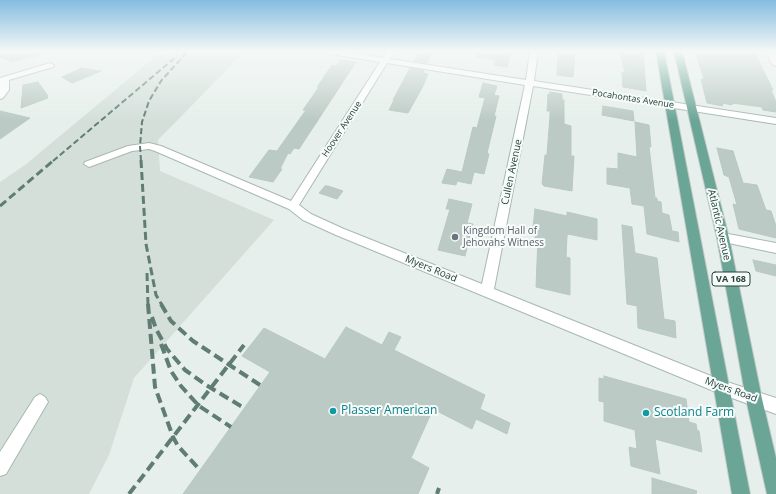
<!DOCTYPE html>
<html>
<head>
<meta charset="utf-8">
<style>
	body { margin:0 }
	canvas { display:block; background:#e6efeb }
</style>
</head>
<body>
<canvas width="776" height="494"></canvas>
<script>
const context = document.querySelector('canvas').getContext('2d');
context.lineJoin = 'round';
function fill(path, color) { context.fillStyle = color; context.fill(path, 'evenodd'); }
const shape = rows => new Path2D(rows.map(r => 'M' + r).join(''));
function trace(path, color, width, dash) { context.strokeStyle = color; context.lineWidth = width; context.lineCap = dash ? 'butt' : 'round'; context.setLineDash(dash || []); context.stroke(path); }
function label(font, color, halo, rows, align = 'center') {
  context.font = font + ' "Open Sans",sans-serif'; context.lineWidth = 4; context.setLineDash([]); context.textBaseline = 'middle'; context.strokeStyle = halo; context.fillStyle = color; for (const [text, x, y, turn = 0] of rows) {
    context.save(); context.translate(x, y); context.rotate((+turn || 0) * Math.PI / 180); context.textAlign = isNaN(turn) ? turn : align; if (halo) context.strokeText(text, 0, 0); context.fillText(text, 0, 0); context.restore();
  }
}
const built = shape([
	[162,51,245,51,158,140,160,171,274,220,134,378,109,455,89,494,0,494,0,182,25,165]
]);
const building = shape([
	[0,51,38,51,39,55,12,62,0,57,0,51],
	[419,51,432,51,427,63,414,61,419,51],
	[478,51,511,51,507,67,494,65,495,60,477,57,478,51],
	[558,51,575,55,573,77,557,75,558,51],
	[633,51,643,51,646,91,623,87,622,72,625,72,620,52,633,53,633,51],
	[695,51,754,51,773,90,771,90,776,102,776,112,763,110,762,107,732,103,732,105,722,103,723,106,707,103,701,79,704,79,695,51],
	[340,60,356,62,299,149,294,148,290,154,288,153,280,169,282,169,273,182,249,177,269,150,277,151,306,110,303,110,319,87,317,87,332,65,336,66,340,60],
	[82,68,101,71,72,83,62,77,82,68],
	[410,68,424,70,423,73,428,74,423,86,408,113,389,110,394,100,393,100,410,68],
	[38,82,48,96,46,97,48,98,21,108,23,85,38,82],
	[483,83,497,86,494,95,499,96,494,116,496,116,487,153,489,154,484,174,474,172,471,184,457,181,456,185,442,183,447,169,462,172,473,127,477,128,485,98,479,97,483,83],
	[550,92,562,94,562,100,564,100,564,124,571,126,571,156,574,156,572,191,544,186,542,184,545,155,547,155,550,116,550,111,547,111,548,94,550,94,550,92],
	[603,106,633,111,634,121,602,115,603,106],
	[0,111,30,118,0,139,0,111],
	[635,122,649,125,651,147,649,146,655,198,657,198,657,201,661,202,662,213,669,215,672,231,678,232,679,242,647,234,644,206,632,204,630,188,607,184,607,168,618,169,618,153,637,157,635,122],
	[717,148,733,151,743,183,757,185,766,210,771,211,776,226,776,238,739,229,733,204,737,205,729,177,724,175,717,148],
	[325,186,328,186,343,191,337,199,319,193,325,186],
	[449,199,472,204,467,223,473,224,465,256,438,250,450,209,446,209,449,199],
	[535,209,567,216,567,212,597,219,597,240,568,234,567,236,566,257,570,258,570,295,536,287,538,238,535,238,536,228,533,227,535,209],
	[622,225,632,227,635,253,657,258,664,319,675,321,676,338,638,328,637,306,627,304,622,225],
	[753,260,776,265,776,276,756,271,753,260],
	[346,327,382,345,389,332,401,337,394,350,485,395,480,409,510,423,507,434,476,419,472,429,433,409,411,458,429,468,418,494,183,494,270,372,242,356,264,328,325,359,346,327],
	[604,376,686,399,689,422,696,424,697,430,699,431,702,452,655,439,660,474,631,466,629,447,637,449,635,430,604,421,604,402,599,401,599,378,604,379,604,376],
	[652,478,697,491,696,494,652,494,652,478]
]);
const minor = shape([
	[321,51,342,51,383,58,387,51,395,51,390,59,526,80,530,51,538,51,534,81,776,118,776,124,533,86,494,289,721,380,776,398,776,414,721,394,336,235,303,220,289,209,155,151,149,149,132,151,89,167,84,164,85,162,128,146,149,143,161,146,291,201,380,62,325,53,321,51],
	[387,63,525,85,482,284,344,229,311,214,299,205,387,63],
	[766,51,774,51,776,56,776,66,772,64,766,51],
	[50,63,54,65,53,67,9,80,9,90,3,98,0,99,0,78,50,63],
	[723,233,776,243,776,253,719,241,717,238,719,235,723,233],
	[40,394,45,397,48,402,45,407,6,474,0,476,0,452,35,397,40,394]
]);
const primary = shape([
	[656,51,664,51,750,494,732,494,656,51],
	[674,51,682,51,729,238,762,399,776,458,776,494,767,494,746,399,717,238,674,51]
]);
const railFar2 = shape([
	[53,161,177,56],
	[141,161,140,146,142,122,149,101,161,81,187,52]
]);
const railFar1 = shape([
	[141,160,146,244,156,295,162,305],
	[0,206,54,160],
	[147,273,148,305]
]);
const rail = shape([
	[148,304,155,387,173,437,178,446,200,470],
	[161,304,171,321,193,341,260,385],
	[152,317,156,329,167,349,185,370,206,385,244,408],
	[161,344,171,371,181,386,199,406,231,427],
	[129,494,244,345],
	[437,494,439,488]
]);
const markers = [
	[455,237,4,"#6b7280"],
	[333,411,4,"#0f9aa8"],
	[646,413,4,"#0f9aa8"]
];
const farStreetnames = [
	["Pocahontas Avenue",633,99,9],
	["Hoover Avenue",342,129,-57]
];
const shields = [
	[731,279,38]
];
const shieldNames = [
	["VA 168",731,279]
];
const streetNames = [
	["Cullen Avenue",512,172,-78],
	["Atlantic Avenue",719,225,77],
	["Myers Road",431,269,22],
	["Myers Road",731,390,20]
];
const worshipNames = [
	["Kingdom Hall of",463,231],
	["Jehovahs Witness",463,243]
];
const nearCulturenames = [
	["Plasser American",341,411],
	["Scotland Farm",654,413]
];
fill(built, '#d4dfda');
fill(building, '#bbcac4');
trace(building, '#b8c9c2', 1);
trace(minor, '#a8b8b2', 2);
trace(primary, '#c2cac8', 2);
fill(minor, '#fff');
fill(primary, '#6aa596');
trace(railFar2, '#5f7d75', 2, [6, 3]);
trace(railFar1, '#5f7d75', 3, [8, 4]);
trace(rail, '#5f7d75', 4, [10, 5]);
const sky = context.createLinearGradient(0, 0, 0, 121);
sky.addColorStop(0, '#84bce0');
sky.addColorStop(0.42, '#f4f8f6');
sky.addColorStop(1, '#f4f8f600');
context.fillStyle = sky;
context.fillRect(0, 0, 776, 121);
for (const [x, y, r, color] of markers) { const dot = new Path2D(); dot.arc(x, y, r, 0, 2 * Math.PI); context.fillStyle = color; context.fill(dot); trace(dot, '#f7fbf9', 1.5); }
label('9px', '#24423a', '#f7fbf9', farStreetnames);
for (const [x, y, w] of shields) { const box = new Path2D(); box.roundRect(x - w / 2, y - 7, w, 14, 3); context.fillStyle = '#f7fbf9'; context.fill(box); trace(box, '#24423a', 1); }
label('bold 9px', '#24423a', null, shieldNames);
label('10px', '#24423a', '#f7fbf9', streetNames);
label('10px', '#5b616d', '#f7fbf9', worshipNames, 'left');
label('12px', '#0d838f', '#f7fbf9', nearCulturenames, 'left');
</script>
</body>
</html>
